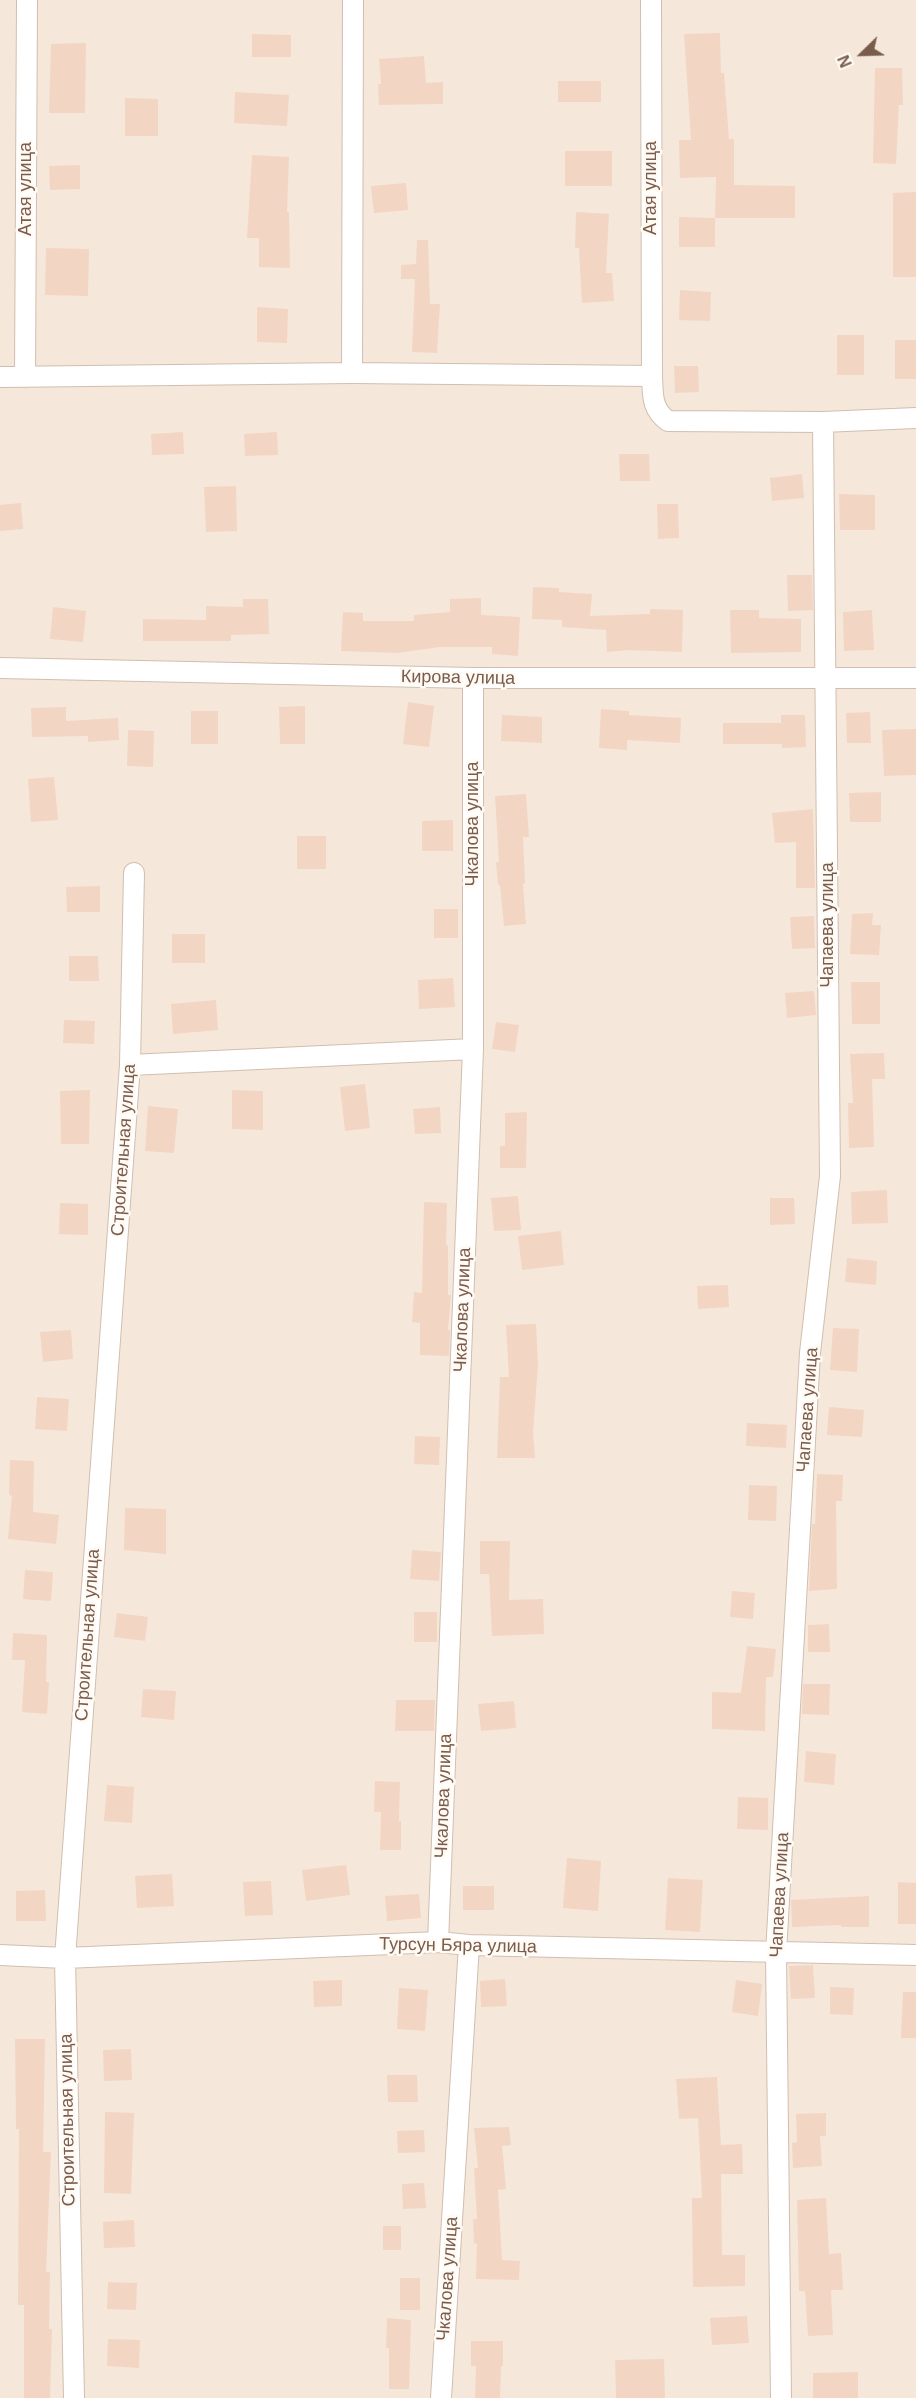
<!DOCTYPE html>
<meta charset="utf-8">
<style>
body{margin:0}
#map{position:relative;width:916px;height:2398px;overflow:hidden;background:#fdf6ec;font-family:Helvetica,sans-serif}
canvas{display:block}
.north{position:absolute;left:832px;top:24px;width:60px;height:60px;-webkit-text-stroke:4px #fffaf3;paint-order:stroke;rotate:247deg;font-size:16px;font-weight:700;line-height:24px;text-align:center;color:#7a5c4d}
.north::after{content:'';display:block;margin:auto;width:21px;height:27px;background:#7a5c4d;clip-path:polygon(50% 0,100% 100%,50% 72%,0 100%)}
</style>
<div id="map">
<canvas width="916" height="2398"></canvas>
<div class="north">N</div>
</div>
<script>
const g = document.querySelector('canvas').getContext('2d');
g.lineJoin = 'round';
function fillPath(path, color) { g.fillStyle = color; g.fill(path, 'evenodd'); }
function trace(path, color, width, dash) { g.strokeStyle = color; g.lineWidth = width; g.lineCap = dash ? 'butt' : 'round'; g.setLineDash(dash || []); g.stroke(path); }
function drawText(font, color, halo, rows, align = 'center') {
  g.font = font + ' Helvetica,sans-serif'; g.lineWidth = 5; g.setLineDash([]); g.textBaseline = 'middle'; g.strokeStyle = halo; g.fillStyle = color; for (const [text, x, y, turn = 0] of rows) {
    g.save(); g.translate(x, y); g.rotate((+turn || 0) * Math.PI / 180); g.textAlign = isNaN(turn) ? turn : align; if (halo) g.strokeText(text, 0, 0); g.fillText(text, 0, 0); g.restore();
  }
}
const residential = new Path2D(`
 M0,0H916V2398H0Z`);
const building = new Path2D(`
 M720,33L721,73H724L729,139H734V185L795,186V218H715L716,177L680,178L679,140H691L684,34Z
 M252,34L291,35V57H252Z
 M86,43L85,113H49L51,44Z
 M424,56L426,83L443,82V104L379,105L378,84H381L379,59Z
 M875,68H902L903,105H899L896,164L873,163Z
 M558,81H601V102H558Z
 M235,92L289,95L287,126L234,123Z
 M125,98L158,99V136H125Z
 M565,151H612V186H565Z
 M252,155L289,157L287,212H289L290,268L259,267V238H247Z
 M80,165V189L50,190L49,166Z
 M406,183L408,210L374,213L371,186Z
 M916,192V277H893V193Z
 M576,212L609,214L606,273H612L614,301L582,303L579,248H575Z
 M679,217L715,218V247H679Z
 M417,240H428L430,304H440L437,353L412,352L415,279H401V265L416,264Z
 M46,248L89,249L88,296L45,295Z
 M680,290L711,292L710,321L679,320Z
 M257,307L288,309L287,343L257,342Z
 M837,335H864V375H837Z
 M895,340H916V379H895Z
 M674,366H698L699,392L675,393Z
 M183,432L184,454L152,455L151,434Z
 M277,432L278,455L245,456L244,434Z
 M619,454H649L650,481H620Z
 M802,474L804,498L772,501L770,478Z
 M236,486L237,531L206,532L204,487Z
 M839,494L875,495V530H840Z
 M21,503L23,529L0,531V505Z
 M657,504H678L679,538L658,539Z
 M787,575H812L813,610L788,611Z
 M533,587L559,588V592L592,594L590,616L650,614V609L683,610L682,652L629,650L607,652L606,630L562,627V620L532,619Z
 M481,598V615L520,617L518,656L492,654V647H440L397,653L341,651L343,612L363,613V621H414V615L450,612V599Z
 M243,599H268L269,634L231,635V641H143V619L206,620V606L243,607Z
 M53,607L86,611L83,642L50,639Z
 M730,610H759V618L801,619V652L731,653Z
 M872,610L874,650L844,651L843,612Z
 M408,702L434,706L429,747L403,744Z
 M305,706V744H280L279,707Z
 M66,707V721L118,718L119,740L88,742V736L32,737L31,708Z
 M601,709L629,711V715L681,718L680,743L627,740V750L599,748Z
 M191,711H218V744H191Z
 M870,712L871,743H847L846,713Z
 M502,715L542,717V743L501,741Z
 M781,715H805L806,747L782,748V744H723V723H781Z
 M916,729V775L884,776L882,730Z
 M128,730L154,731L153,767L127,766Z
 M54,777L58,820L31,822L28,779Z
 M881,792V822H850L849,793Z
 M526,794L529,837H523L525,883L523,884L526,924L504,926L500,885H498L496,862H499L495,796Z
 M813,809L815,888H796V842L775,843L772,813Z
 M453,820V851H422V821Z
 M297,836H326V869H297Z
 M100,886V912H67L66,887Z
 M434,909H458V938H434Z
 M873,913L872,925H881L879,955L850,954L852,914Z
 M814,916L815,948L792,949L790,917Z
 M172,934H205V963H172Z
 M69,956H98L99,981H69Z
 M453,978L455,1007L419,1009L418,980Z
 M851,982H880V1024H852Z
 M814,991L816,1015L787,1018L785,993Z
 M216,1000L218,1030L173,1034L171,1004Z
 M64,1020L95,1021L94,1044L63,1043Z
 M496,1022L519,1025L515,1052L492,1049Z
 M884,1053L885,1079H872L874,1147L849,1148L848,1103H853L850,1054Z
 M365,1084L370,1128L345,1131L340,1087Z
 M90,1090L89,1144H61L60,1091Z
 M232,1090L263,1091V1130L232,1129Z
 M148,1106L178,1109L174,1153L145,1151Z
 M440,1107L441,1133L415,1134L413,1109Z
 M527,1112L526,1168H500V1146H505V1113Z
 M887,1190L888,1223L852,1224L851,1192Z
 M518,1196L521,1230L494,1231L491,1198Z
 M770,1198H794L795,1224L770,1225Z
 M424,1202L447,1203L446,1245L448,1246V1295H451L448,1330H450L449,1356L420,1355V1323L412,1322L414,1292L422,1293Z
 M60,1203L88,1204V1235L59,1234Z
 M561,1231L564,1265L522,1270L518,1236Z
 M847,1258L877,1261L876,1285L845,1282Z
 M728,1285L729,1307L698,1309L697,1286Z
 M536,1324L538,1365L533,1432L535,1458H497L500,1377H509L506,1325Z
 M833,1328L859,1329L857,1372L830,1370Z
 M71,1330L73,1359L43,1362L40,1332Z
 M37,1397L69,1399L67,1431L35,1429Z
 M829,1407L864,1410L862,1437L827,1435Z
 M747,1423L787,1425L786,1448L746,1446Z
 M415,1436L440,1437L439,1465L414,1464Z
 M10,1460L34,1461L33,1512L59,1515L56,1544L8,1539L12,1496L9,1495Z
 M817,1474L843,1475L842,1501H836L837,1589L809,1591L812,1524H815Z
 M749,1485L777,1486L776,1521L748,1520Z
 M125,1508L166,1509V1554L124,1550Z
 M480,1541H510L509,1600L543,1599L544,1634L492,1636L489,1574H480Z
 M412,1550L441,1552L439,1581L410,1579Z
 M25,1570L53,1572L51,1601L23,1599Z
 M732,1591L755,1593L753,1619L730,1617Z
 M414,1612H437V1642H414Z
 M117,1613L148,1617L145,1641L114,1637Z
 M829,1624L830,1652H808V1625Z
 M13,1633L47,1635L46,1682H49L47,1714L22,1712L25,1660H12Z
 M747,1646L776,1649L773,1677H766L765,1731L712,1729V1692L741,1693Z
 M803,1684H830L829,1715L802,1714Z
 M143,1689L176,1691L174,1720L141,1717Z
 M396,1700H435L434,1731H395Z
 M514,1701L516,1728L481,1731L478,1704Z
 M806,1751L836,1754L834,1785L804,1782Z
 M375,1781L400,1782L399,1821H401V1850H380L381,1812H374Z
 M107,1785L134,1787L132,1823L104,1821Z
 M738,1797L768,1798V1830L737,1829Z
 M567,1858L601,1861L598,1911L563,1908Z
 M346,1865L350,1895L306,1901L302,1870Z
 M172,1874L174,1906L137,1908L135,1876Z
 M668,1878L703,1880L700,1932L665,1930Z
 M271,1881L273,1915L245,1916L243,1882Z
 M898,1882L916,1883V1924H898Z
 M463,1886H494V1910H463Z
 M45,1890L46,1921H16V1891Z
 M419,1894L421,1918L387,1921L385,1896Z
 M869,1896V1927H841V1925L792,1927L791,1900Z
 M813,1965L815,1998L791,1999L789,1966Z
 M505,1979L507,2006L481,2007L480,1981Z
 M342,1980V2006L314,2007L313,1981Z
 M736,1980L762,1984L758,2016L732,2012Z
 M830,1987L854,1988L853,2015L830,2014Z
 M399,1988L428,1990L425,2031L397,2029Z
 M903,1992H916V2038H901Z
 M15,2039H45L43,2152H51L46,2272H50L49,2329H52L50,2398H24V2305H18L19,2129H16Z
 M131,2049L132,2080L104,2081L103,2050Z
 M387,2075H417L418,2102H388Z
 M717,2077L721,2145L742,2144L743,2174H721L722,2255H745V2286L693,2287L692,2198H702L698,2118L679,2119L676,2079Z
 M105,2112L134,2113L131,2194L104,2193Z
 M826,2113V2136H820L822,2166L793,2168L792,2143L797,2142L796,2114Z
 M509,2127L511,2145L502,2146L506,2189L498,2190L502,2260L520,2261L519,2280L476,2279L477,2243L474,2244L473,2219H477L474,2168H478L474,2128Z
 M424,2130L425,2152L398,2153L397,2131Z
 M424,2183L426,2208L403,2209L402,2184Z
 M826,2198L829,2254L841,2253L843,2290H831L833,2335L808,2336L805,2291H799L797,2200Z
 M134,2220L135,2247L104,2248L103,2222Z
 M383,2226H401V2250H383Z
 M400,2278H420V2310H400Z
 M108,2282L137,2283L136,2310L107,2309Z
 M747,2316L749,2343L712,2345L710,2318Z
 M387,2318L411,2320L409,2389H389V2348H386Z
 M108,2339L140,2340L139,2368L107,2366Z
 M471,2341H503V2366H501L500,2398H475L476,2366H471Z
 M664,2359L665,2398H616L615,2360Z
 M858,2372V2398H813V2373Z`);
const street = new Path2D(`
 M651,0L652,376
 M352,373L353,0
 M0,377L352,373L652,376C653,394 651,409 668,421L823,422L916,418
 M25,377L27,0
 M0,668L473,678H916
 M130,1065L473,1049
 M438,1942L473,1049V678
 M0,1955L65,1958L438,1942L469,1945L916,1955
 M74,2398L65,1958L130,1065L134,873
 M441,2398L469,1945
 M781,2398L776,1953L810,1353L830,1176L823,422`);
const streetNames = [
 ["Атая улица",651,188,-90],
 ["Атая улица",26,189,-90],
 ["Кирова улица",458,678,1],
 ["Чкалова улица",473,824,-90],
 ["Чапаева улица",828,925,-90],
 ["Строительная улица",124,1150,-86],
 ["Чкалова улица",463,1310,-88],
 ["Чапаева улица",808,1410,-86],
 ["Строительная улица",88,1635,-86],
 ["Чкалова улица",444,1796,-88],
 ["Чапаева улица",780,1895,-87],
 ["Турсун Бяра улица",458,1946,1],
 ["Строительная улица",68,2120,-91],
 ["Чкалова улица",448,2279,-86]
];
fillPath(residential, '#f5e8da');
fillPath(building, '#f3d5c3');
trace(street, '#d1beb0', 22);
trace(street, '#fff', 20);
drawText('18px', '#7a5c4d', '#fffaf3', streetNames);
</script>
